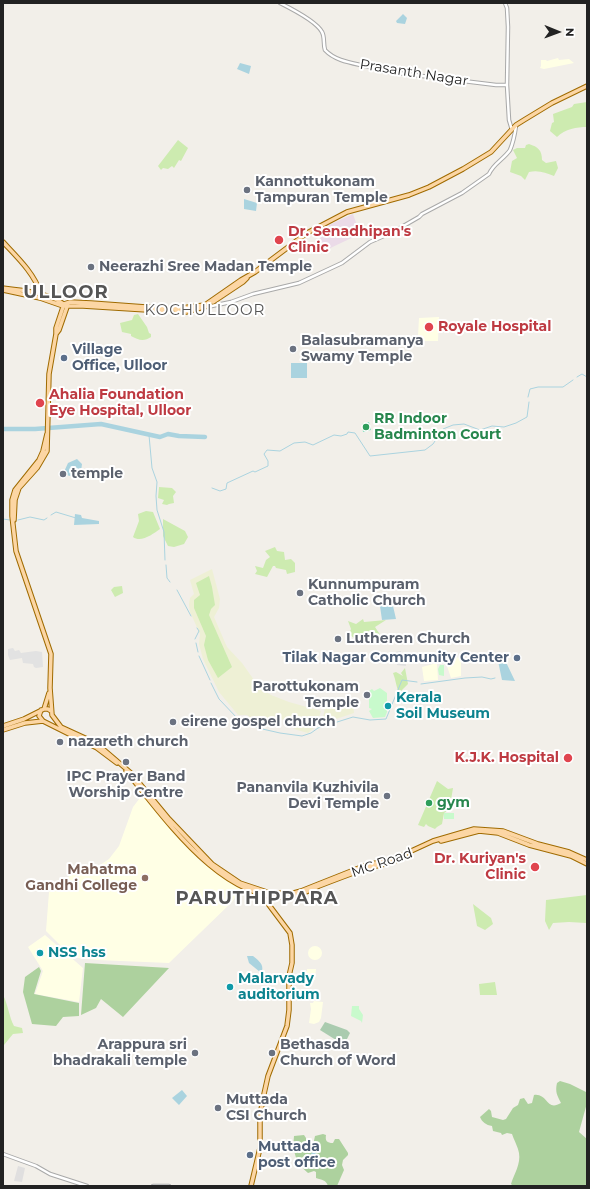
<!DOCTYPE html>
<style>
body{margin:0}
#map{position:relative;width:590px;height:1189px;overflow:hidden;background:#f2efe9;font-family:Montserrat,sans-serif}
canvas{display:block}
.frame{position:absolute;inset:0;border:4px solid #222;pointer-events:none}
.north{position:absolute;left:538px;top:12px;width:40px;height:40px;-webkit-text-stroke:3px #fff;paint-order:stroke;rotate:91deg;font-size:11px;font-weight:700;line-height:16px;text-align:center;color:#222}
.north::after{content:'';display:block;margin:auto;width:14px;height:18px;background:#222;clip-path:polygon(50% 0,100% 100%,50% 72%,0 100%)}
</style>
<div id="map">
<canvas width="590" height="1189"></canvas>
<div class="frame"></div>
<div class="north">N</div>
</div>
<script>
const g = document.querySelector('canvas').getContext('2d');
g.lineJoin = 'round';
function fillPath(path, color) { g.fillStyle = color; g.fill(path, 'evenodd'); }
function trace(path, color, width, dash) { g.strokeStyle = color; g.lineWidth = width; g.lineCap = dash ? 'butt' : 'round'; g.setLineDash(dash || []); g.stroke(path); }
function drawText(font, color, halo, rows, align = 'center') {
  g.font = font + ' Montserrat,sans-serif'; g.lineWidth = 4; g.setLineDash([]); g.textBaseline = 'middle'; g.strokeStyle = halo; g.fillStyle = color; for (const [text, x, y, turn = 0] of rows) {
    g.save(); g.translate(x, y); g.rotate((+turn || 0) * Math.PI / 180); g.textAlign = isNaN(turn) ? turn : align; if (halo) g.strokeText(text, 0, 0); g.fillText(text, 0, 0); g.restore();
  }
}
const residential = new Path2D(`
 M401,651V657H405L406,666L397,665L395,652Z
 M18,1166L25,1168L22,1182L14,1181Z`);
const industrial = new Path2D(`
 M353,214L360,234L324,251L318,230Z`);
const education = new Path2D(`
 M558,58L559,60L569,59L574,63L544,69L540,68L541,66V60H546L547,61Z
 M439,317L438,341H423L418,336L419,318Z
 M455,657L461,658V676L451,678L446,663Z
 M437,663L438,680L424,681L422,667Z
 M143,794L200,861L227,880L240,887V890L232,902L169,963L97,960L78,958L70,955L46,931L49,892L72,874L94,869L109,859L119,846L133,807Z
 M45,935L83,968L79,1002L35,994L43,971L28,947Z
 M308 953a7 7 0 1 1 14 0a7 7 0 1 1-14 0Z
 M307,969H316L315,980H301L303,971H307Z
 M314,1001L323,1002L321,1018L319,1022L314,1024L309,1023L311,1009L310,1003H313Z`);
const farmland = new Path2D(`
 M212,569L220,599L219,608L214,617L227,647L242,663L259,687L271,695L289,702L321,711L316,726L308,733L297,730L291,727L288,721L276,718L270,721L264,727L258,724L247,715H238L219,692L203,659L199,644L200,634L190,612L189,604L190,598L194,594L190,580Z
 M349,703H353L354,713L336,719L322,722L325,708Z`);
const grass = new Path2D(`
 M587,102V127C577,127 565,129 557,137L550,131L552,123L554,122L553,114L572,107L574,104Z
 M178,140L188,148L181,161L179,160L174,168L172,166L168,169L163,168L161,170L158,166Z
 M529,144C538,147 542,150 542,160L546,163L556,161L558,168L554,176C546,173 539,170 529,172L525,180L521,176L510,172L512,161L517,158L513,150L517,148H525L526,145Z
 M138,314L147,327L149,333L151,334V337C144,342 138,340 131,336V334L122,332L120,323L132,320L134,315Z
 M159,487L172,488L176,492L173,496L174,503L169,504L167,505L162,504L164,500L158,498Z
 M146,511L153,512L160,529C153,534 141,543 133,537L139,521L138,514Z
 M163,519L185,531L188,537L184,544L174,547L168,546L163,536Z
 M275,547L277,551L284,552L285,560L291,559L295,563V572L287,574L286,570L276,568L275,566H273L267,577L255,574L257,571L255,566L263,568L266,560L270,557L265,551Z
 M209,576L212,587L215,605L211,609L209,615L232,667L218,678L208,660L204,645L206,636L194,608V600L200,595L196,583Z
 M122,586L123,593L115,597L111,590L114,587Z
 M363,619L364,622L386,620L375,627L381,636L378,639L372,638L370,644L355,639L349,634L351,629L348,621L356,624Z
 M405,668L408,684L399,693C396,687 396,680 393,673L396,672L403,676L401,673Z
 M437,781L448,789L453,788L451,800L454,804L450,809L444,813L442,824L437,827L435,829L428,826L426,824L424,827L418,825Z
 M587,895L586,923L569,922L553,923L549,930L545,921L546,900Z
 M473,904L491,918L493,924L485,930L477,926Z
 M495,982L497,995H480L479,984Z
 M3,995C8,1004 9,1017 14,1026L22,1028L23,1033L13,1034L4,1045Z`);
const forest = new Path2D(`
 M85,963L169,968L123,1017L101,999L96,1008L81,1015Z
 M39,967L41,971L34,994L79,1003V1016L63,1017L56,1026L32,1024L23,992L25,977Z
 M560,1081L570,1084L586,1092L587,1103L579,1132L587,1139V1186H513L511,1184C514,1174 521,1164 519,1153C518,1147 514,1140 512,1134L507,1133L502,1135L501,1133L493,1131L492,1126C486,1125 482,1122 480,1117L489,1109L491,1111L492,1117L503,1120L506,1119L513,1108L518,1105L520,1099L524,1098L528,1104L532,1103L534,1095C548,1093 546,1112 561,1103C557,1095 555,1092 557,1083Z
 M323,1134L326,1135C325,1141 327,1143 333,1143L335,1139H339L348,1153V1155L343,1160L342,1165L344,1170L337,1186H328C326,1180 322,1180 316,1178V1172L314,1171L308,1173C296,1163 292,1152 294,1136L304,1135L306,1138V1147L310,1149L313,1145L315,1136Z`);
const cemetery = new Path2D(`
 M325,1022L347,1030L350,1033L344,1045L320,1030Z`);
const park = new Path2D(`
 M440,665H444V676L439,675L438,669Z
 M380,688L387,693V712L385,717L373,718L369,711L372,709L369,708V691L372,689L374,691Z
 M444,813H454V819H444Z
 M352,1006H359V1009L363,1015L362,1023L361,1021L351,1016Z`);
const pitch = new Path2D(`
 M369,422L371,430L363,432L362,424Z`);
const parking = new Path2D(`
 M13,648L15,651L19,650L21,653L36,651L42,652L43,667L36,668L34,667L33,664L23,663L22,658L10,660L8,655V649Z`);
const water = new Path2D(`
 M403,14L407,18L405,24L397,23L396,21Z
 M240,63L251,66L249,74L237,69Z
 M244,199L257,203L256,211L244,209Z
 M291,363H307V378H291Z
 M77,459L82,464L80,479L63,474L68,463Z
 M75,514L81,515L82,518L99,521V524L74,525Z
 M380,606H393L396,619L382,620Z
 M504,658L515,681L502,680L498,661Z
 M247,956H253C258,960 264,964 262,971L260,972L249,963Z
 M182,1090L187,1096L179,1105L172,1098Z
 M319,1146L313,1161L309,1162L308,1158L314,1150V1147Z`);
const stream = new Path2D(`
 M577,377L582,374L587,377
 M528,397L530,389L538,387H563L573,380
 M149,435L152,468L157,482L156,496L157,510L164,532L165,560
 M212,488L220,491L226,489L227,483L253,471L255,472L268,466V461L264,454L267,450L280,451L294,443L305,442L313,445L334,435L341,436L347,434L348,432L355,433L370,456L425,450L433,444L443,429L453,425L464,424L480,430L492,426L504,427L516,423L527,417L529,402
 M51,515L56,512L76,518
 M3,519L10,520
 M18,520L30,517L44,520L47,518
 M166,565L167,578L170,582
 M177,590L191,616
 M195,639L199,631L197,628
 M196,643L198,652
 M199,656L210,680
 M211,683L219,699L238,719L258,728L280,733L302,736L311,733L318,728L353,717L370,720L386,719L402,680L417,682
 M421,684L465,678L482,677L491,679L495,678`);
const river = new Path2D(`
 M3,429H35L101,424L160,437L168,434L179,436L205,437`);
const minor = new Path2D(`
 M280,3C290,8 317,22 322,32C325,37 323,44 325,50C339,65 364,63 381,71L496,85H507L509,120L512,130
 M505,3L507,8L508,27L507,85
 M207,307L231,302L253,294L299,283L342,263L370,242L393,232L419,217L422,214L462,193L489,174C493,164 504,159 510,150C513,143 515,133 516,126
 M3,1154L36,1166L50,1174L87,1186
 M153,1186H169`);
const major = new Path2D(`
 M3,242C18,258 34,273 41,294L40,298
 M3,288C21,290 50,293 65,305
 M3,290L40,298L63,306H83L163,311
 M213,302L243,282L247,278
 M176,311L186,312L207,306
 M56,334L59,330L67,307
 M47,434L43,451L39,460L15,490L12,500V516L16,551L51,654L50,688L52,715L61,727L96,743L131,773L169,819L212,864L240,883L267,892L290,894L301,891L364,866L396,858L433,841L474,829L503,831L538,844L569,852L587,860
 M14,520L15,500L19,488L37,468L47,451L49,374L56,334V328L64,304L70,302L91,303L173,309L205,305L241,280L255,272L307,233L347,212L409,195L429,187L463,169L491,152L516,125L524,120L552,103L587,86
 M44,709L49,693
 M41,710L39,716L43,721L97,748L117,763
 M3,726L24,719L44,709H48L51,711
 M3,730L25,723L43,721
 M126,771C164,817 225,907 294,896C302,894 311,890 319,886C332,881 345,876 359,871C371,866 384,866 397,860
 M441,841L479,831L498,833L529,845L571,856L587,864
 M251,1186L260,1148V1115L264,1094L268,1076L287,1026L289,1010V976L292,963V945L290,933L263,897V892`);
const markers = [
 [247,190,4,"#6b7280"],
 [279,240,5,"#e0444e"],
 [91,267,4,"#6b7280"],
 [429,327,5,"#e0444e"],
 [293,349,4,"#6b7280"],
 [64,358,4,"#5c6f8a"],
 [40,403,5,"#e0444e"],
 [366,427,4,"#2e9e5b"],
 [63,474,4,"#6b7280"],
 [300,593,4,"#6b7280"],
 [338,639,4,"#6b7280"],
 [517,658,4,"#5c6f8a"],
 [367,695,4,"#6b7280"],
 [388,706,4,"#0f9aa8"],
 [173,722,4,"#6b7280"],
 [60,742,4,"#6b7280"],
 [568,758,5,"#e0444e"],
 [126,762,4,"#6b7280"],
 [387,796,4,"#6b7280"],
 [429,803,4,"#2e9e5b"],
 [535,867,5,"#e0444e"],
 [145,878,4,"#8d6e63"],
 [40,953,4,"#0f9aa8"],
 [230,987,4,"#0f9aa8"],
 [195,1053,4,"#6b7280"],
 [272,1053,4,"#6b7280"],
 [218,1108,4,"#6b7280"],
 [250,1155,4,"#5c6f8a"]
];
const streetNames = [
 ["Prasanth Nagar",414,73,9],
 ["MC Road",382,863,-19]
];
const worshipNames = [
 ["Kannottukonam",255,182],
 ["Tampuran Temple",255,198],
 ["Neerazhi Sree Madan Temple",99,267],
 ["Balasubramanya",301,341],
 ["Swamy Temple",301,357],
 ["temple",71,474],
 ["Kunnumpuram",308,585],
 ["Catholic Church",308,601],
 ["Lutheren Church",346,639],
 ["Parottukonam",359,687,"right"],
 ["Temple",359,703,"right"],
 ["eirene gospel church",181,722],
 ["nazareth church",68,742],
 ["IPC Prayer Band",126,777,"center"],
 ["Worship Centre",126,793,"center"],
 ["Pananvila Kuzhivila",379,788,"right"],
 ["Devi Temple",379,804,"right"],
 ["Arappura sri",187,1045,"right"],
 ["bhadrakali temple",187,1061,"right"],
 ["Bethasda",280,1045],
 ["Church of Word",280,1061],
 ["Muttada",226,1100],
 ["CSI Church",226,1116]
];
const healthNames = [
 ["Dr. Senadhipan's",288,232],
 ["Clinic",288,248],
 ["Royale Hospital",438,327],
 ["Ahalia Foundation",49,395],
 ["Eye Hospital, Ulloor",49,411],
 ["K.J.K. Hospital",559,758,"right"],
 ["Dr. Kuriyan's",526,859,"right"],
 ["Clinic",526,875,"right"]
];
const serviceNames = [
 ["Village",72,350],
 ["Office, Ulloor",72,366],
 ["Tilak Nagar Community Center",509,658,"right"],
 ["Muttada",258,1147],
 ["post office",258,1163]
];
const leisureNames = [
 ["RR Indoor",374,419],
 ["Badminton Court",374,435],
 ["gym",437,803]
];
const cultureNames = [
 ["Kerala",396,698],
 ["Soil Museum",396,714],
 ["NSS hss",48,953],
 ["Malarvady",238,979],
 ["auditorium",238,995]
];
const educationNames = [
 ["Mahatma",137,870],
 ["Gandhi College",137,886]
];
const neighbourhoodNames = [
 ["KOCHULLOOR",205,311]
];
const districtNames = [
 ["ULLOOR",66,293],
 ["PARUTHIPPARA",257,899]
];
fillPath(residential, '#e0dfdf');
fillPath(industrial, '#ebdbe8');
fillPath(education, '#ffffe5');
fillPath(farmland, '#eef0d5');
fillPath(grass, '#cdebb0');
fillPath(forest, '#add19e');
fillPath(cemetery, '#aacbaf');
fillPath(park, '#c8facc');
fillPath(pitch, '#88e0be');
fillPath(parking, '#e2e2e2');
fillPath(water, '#aad3df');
trace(stream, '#aad3df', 1);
trace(river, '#aad3df', 4.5);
trace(minor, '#a9a9a9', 4.5);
trace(major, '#a06b00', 5.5);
trace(minor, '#fff', 2.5);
trace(major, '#fcd6a4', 3.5);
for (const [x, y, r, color] of markers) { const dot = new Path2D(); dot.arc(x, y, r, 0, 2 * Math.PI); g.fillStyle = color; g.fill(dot); trace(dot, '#fff', 1.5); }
drawText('14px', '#222', '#fff', streetNames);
drawText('bold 14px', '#5b616d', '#fff', worshipNames, 'left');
drawText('bold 14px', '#be3a42', '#fff', healthNames, 'left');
drawText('bold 14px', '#4e5e75', '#fff', serviceNames, 'left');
drawText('bold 14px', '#27864d', '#fff', leisureNames, 'left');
drawText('bold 14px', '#0d838f', '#fff', cultureNames, 'left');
drawText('bold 14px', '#785e54', '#fff', educationNames, 'right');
g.letterSpacing = '1px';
drawText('15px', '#555', '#fff', neighbourhoodNames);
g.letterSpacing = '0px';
g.letterSpacing = '1px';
drawText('bold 18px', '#555', '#fff', districtNames);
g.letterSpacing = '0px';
</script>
